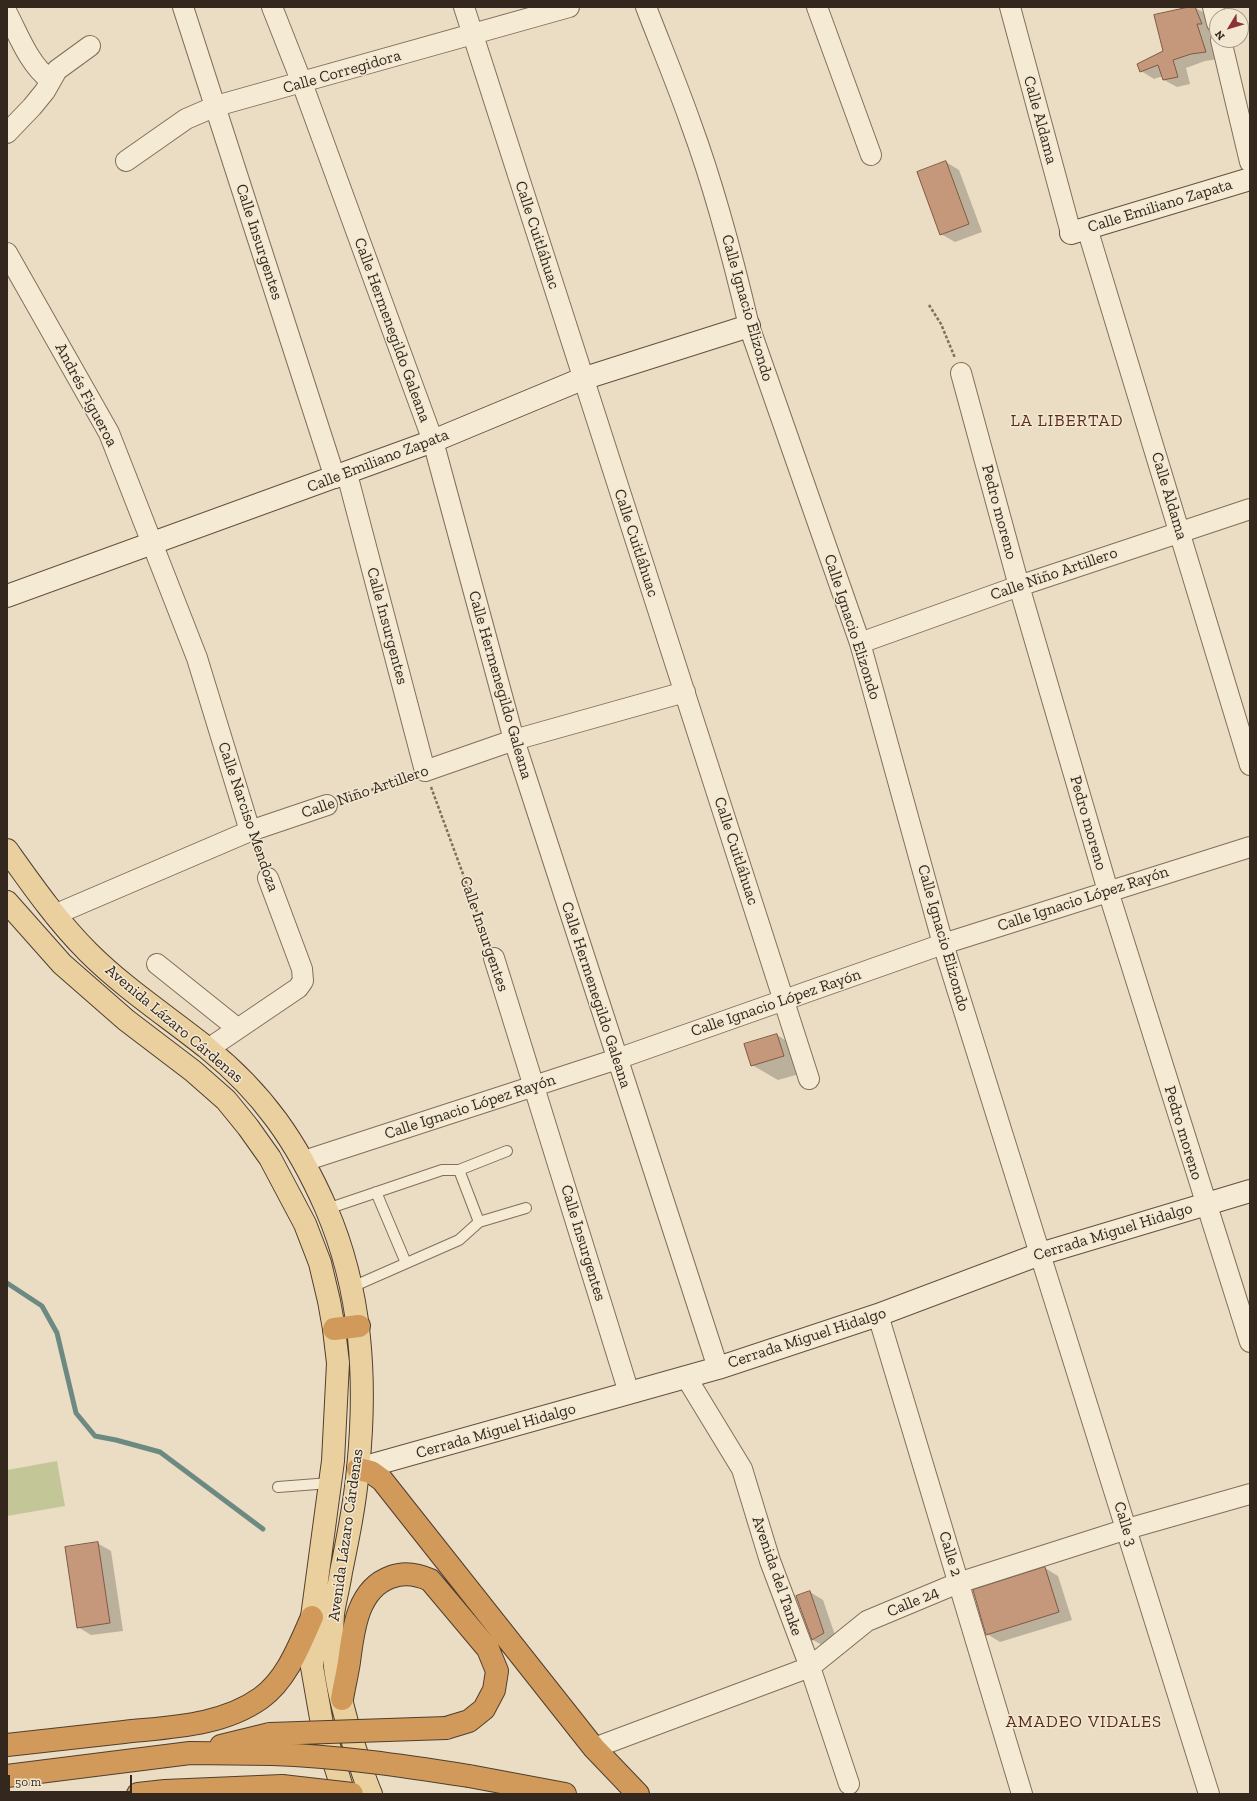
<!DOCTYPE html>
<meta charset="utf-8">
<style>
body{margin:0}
#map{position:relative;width:1257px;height:1801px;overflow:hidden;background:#eaddc3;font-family:"Zilla Slab",serif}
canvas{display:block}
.frame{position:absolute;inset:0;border:8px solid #34281e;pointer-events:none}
.north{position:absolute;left:1209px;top:8px;width:40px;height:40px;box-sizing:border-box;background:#f2e8d2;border:1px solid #a69b8a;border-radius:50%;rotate:232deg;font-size:11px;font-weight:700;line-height:16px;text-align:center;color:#34281e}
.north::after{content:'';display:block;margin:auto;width:14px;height:18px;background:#8c3134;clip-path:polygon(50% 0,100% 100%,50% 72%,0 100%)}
.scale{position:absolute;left:8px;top:1775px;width:124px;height:18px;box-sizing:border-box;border:2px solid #34281e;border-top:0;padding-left:5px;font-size:12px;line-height:14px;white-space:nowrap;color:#34281e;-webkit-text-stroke:3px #f2e8d2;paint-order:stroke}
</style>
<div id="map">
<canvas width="1257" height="1801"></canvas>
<div class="frame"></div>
<div class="north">N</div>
<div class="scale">50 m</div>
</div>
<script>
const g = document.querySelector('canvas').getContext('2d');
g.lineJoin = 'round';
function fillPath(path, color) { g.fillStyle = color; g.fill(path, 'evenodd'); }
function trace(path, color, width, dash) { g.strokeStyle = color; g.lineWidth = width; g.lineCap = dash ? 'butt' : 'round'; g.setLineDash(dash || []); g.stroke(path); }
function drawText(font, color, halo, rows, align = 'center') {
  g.font = font + ' "Zilla Slab",serif'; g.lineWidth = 3; g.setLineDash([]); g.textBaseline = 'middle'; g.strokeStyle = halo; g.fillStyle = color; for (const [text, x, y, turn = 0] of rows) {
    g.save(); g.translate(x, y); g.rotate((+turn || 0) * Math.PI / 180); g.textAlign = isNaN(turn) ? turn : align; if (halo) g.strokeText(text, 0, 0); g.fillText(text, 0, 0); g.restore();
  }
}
const green = new Path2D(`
 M57,1461L65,1506L7,1516V1470Z`);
const shadow = new Path2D(`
 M1194,7L1208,15L1214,31H1210L1219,59L1205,61L1186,68L1190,84L1177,87L1164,80L1163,76L1154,79L1141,71L1164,51Z
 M946,162L959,170L982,232L955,242L941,234Z
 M777,1035L803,1051L810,1071L778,1080L752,1065Z
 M97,1543L111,1551L123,1631L91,1635L78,1627Z
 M1045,1568L1058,1576L1072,1620L1000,1642L987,1634Z
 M810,1592L823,1600L837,1641L826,1647L813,1640L797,1596Z`);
const stream = new Path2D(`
 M7,1283L42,1306L57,1333L76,1413L95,1436L116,1440L160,1452L263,1529`);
const building = new Path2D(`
 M1189,7H1195L1202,24H1197L1206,52L1191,54L1173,60L1178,77L1163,80L1158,65L1140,72L1137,64L1163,51L1154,15Z
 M946,161L969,224L940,235L917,172Z
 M777,1034L784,1056L751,1066L744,1044Z
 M98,1542L110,1623L77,1628L65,1547Z
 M1045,1567L1059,1612L986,1635L973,1590Z
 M810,1591L824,1633L812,1640L796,1596Z`);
const path = new Path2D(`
 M929,305L941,324L955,358
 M431,787L488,942
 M343,800L408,777
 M256,846L262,862`);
const lane = new Path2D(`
 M459,1170L507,1151
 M376,1192L406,1263
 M327,1209L442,1170H459L479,1222L459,1240L352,1287
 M479,1222L526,1208
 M278,1487L330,1483`);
const street = new Path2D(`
 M183,7L335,478
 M272,7L302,83L433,441L514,740L718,1368
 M464,7L809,1079
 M646,7C661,46 677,84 691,124C715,189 733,258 749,326L860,643L943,944L1209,1794
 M817,7L871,155
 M1010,7L1071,233
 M1213,7L1217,23
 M7,13C19,36 29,64 50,80
 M1221,40L1250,162
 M7,133L32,107L45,91L57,70L90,46
 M126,161L186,119L216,106L569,7
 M1087,228L1250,765
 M7,253L109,433L197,658L250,831
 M961,373L1019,586L1108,891L1250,1342
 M347,474L425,771L514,740L685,692
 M860,643L1019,586L1250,509
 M54,915L250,831L327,805
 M494,958L629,1393
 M157,964L237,1028
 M208,1049L298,988L303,981L302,969L268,878
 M304,1161L617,1059L943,944L1250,847
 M878,1315L1022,1794
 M686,1377L742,1469L770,1561L810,1667L849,1784
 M594,1748L810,1667L867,1621L958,1583L1127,1529L1250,1494`);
const secondary = new Path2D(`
 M1071,233L1250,179
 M7,596L433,441L582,379L749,326
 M358,1469L718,1368L878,1315L1040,1254L1250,1191`);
const primary = new Path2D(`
 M7,850C32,885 57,921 88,952C124,988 167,1016 207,1048C263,1093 297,1142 326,1208C362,1291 367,1380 358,1469C355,1504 348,1538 341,1572C339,1586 335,1600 333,1614C329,1663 343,1712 358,1758C362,1770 366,1783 371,1794
 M7,902L62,964L126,1020L193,1071L226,1100L248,1127L270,1158L305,1224L320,1263L329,1301L334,1329L338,1363L333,1461L312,1617V1667L322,1724L344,1794`);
const highway = new Path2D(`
 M334,1329L359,1326
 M358,1469L371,1472L382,1480L594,1748L638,1794
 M342,1699C344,1687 347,1675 349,1662C353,1631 357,1589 391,1577C404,1572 417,1574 430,1580L488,1649L497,1671L494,1690L484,1709L469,1721L446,1728
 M7,1745C46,1741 85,1736 124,1732C170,1727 222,1726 261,1698C287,1679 299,1646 312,1617
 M221,1746L270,1734
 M7,1776L190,1753L272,1754
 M469,1776L565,1794
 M138,1794L165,1791L282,1786`);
const highwayBridge = new Path2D(`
 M270,1734L446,1728
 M272,1754C339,1756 404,1766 469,1776
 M282,1786L352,1794`);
const streetNames = [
 ["Calle Corregidora",342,72,-16],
 ["Calle Aldama",1040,120,75],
 ["Calle Emiliano Zapata",1160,206,-17],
 ["Calle Cuitláhuac",537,235,72],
 ["Calle Insurgentes",259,242,72],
 ["Calle Ignacio Elizondo",747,308,74],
 ["Calle Hermenegildo Galeana",392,330,70],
 ["Andrés Figueroa",86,395,62],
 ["Calle Emiliano Zapata",378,461,-21],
 ["Calle Aldama",1169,496,73],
 ["Pedro moreno",999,512,75],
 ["Calle Cuitláhuac",636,543,72],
 ["Calle Niño Artillero",1054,574,-19],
 ["Calle Insurgentes",387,626,75],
 ["Calle Ignacio Elizondo",852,627,72],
 ["Calle Hermenegildo Galeana",500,685,74],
 ["Calle Niño Artillero",365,792,-19],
 ["Calle Narciso Mendoza",248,817,71],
 ["Pedro moreno",1088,823,74],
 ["Calle Cuitláhuac",736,851,72],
 ["Calle Ignacio López Rayón",1083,899,-18],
 ["Calle Insurgentes",484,934,71],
 ["Calle Ignacio Elizondo",943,938,74],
 ["Calle Hermenegildo Galeana",596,995,72],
 ["Calle Ignacio López Rayón",776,1003,-19],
 ["Avenida Lázaro Cárdenas",174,1024,40],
 ["Calle Ignacio López Rayón",470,1107,-18],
 ["Pedro moreno",1183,1133,73],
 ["Cerrada Miguel Hidalgo",1113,1232,-17],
 ["Calle Insurgentes",583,1243,73],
 ["Cerrada Miguel Hidalgo",807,1338,-18],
 ["Cerrada Miguel Hidalgo",496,1431,-16],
 ["Calle 3",1125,1524,73],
 ["Avenida Lázaro Cárdenas",346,1535,-82],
 ["Calle 2",950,1554,73],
 ["Avenida del Tanke",777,1576,71],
 ["Calle 24",913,1602,-23]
];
const neighbourhoodNames = [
 ["LA LIBERTAD",1067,421],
 ["AMADEO VIDALES",1084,1722]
];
fillPath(green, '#c3c798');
fillPath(shadow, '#0003');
trace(stream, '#6d8a82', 5);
fillPath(building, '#c5987c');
trace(building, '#7f5943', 1);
trace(lane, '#826f5b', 12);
trace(street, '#826f5b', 22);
trace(secondary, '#64503f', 24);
trace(primary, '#503e2f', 24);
trace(highway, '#503e2f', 24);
trace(path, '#826f5b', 2.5, [3, 2]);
trace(lane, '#f5ebd5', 10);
trace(street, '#f5ebd5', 20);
trace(secondary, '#f5ebd5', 22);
trace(primary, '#ead09e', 22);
trace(highway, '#d29a5a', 22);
trace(highwayBridge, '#503e2f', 24, []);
trace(highwayBridge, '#d29a5a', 22);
drawText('16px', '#34281e', '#f2e8d2', streetNames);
g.letterSpacing = '1px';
drawText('17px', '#5c2c21', '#f2e8d2', neighbourhoodNames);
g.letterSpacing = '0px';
</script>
